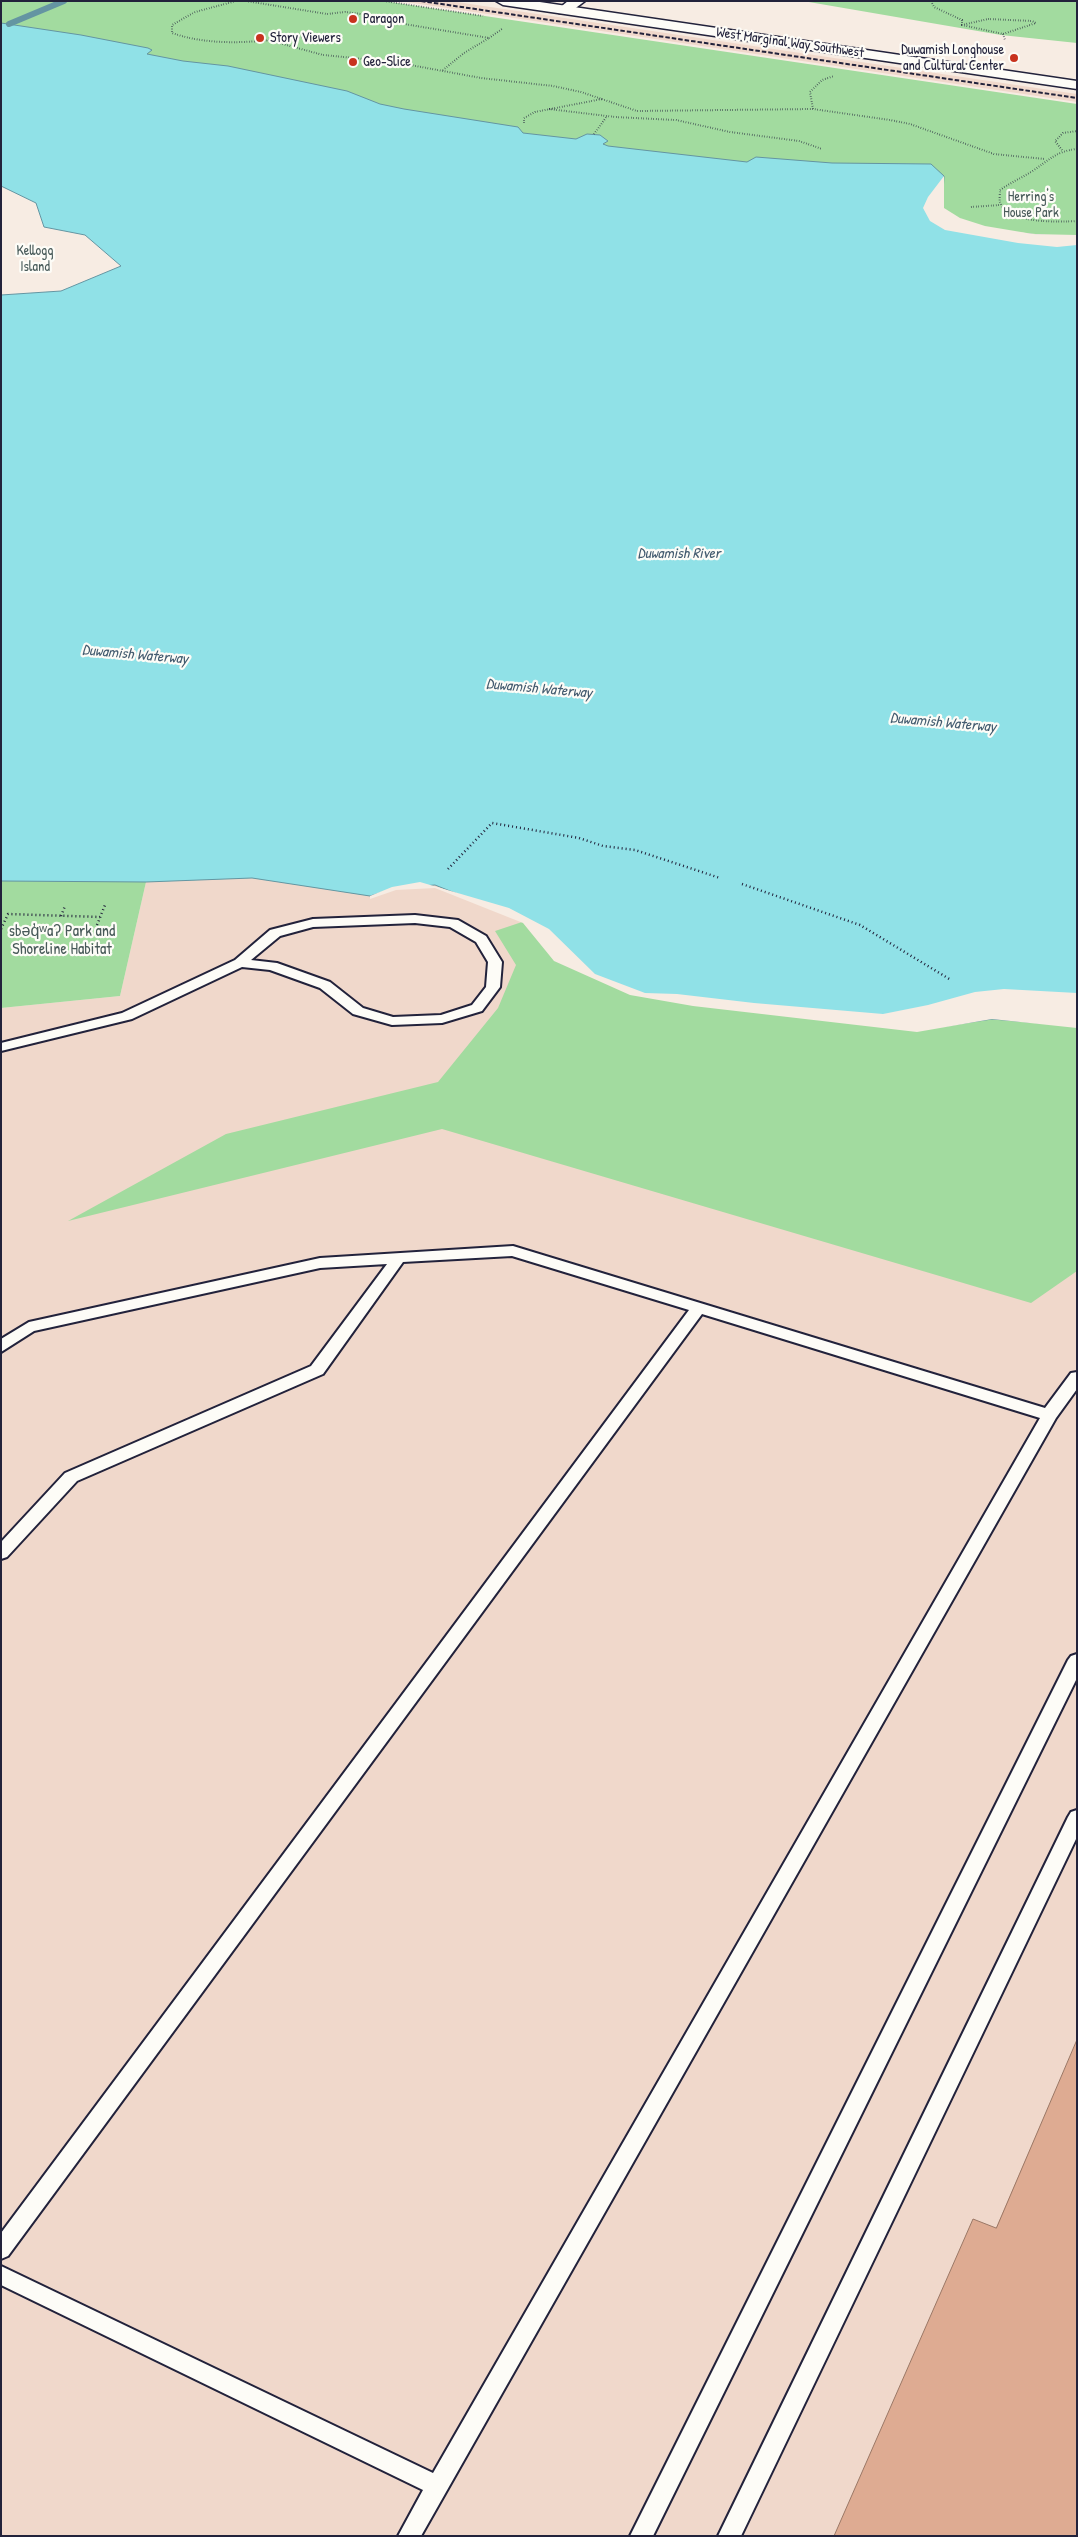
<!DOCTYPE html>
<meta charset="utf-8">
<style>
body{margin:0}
#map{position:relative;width:1078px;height:2537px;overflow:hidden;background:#f7ece3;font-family:"Patrick Hand",sans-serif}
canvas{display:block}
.frame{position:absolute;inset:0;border:2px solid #22223b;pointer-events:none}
</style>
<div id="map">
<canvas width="1078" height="2537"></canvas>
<div class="frame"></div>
</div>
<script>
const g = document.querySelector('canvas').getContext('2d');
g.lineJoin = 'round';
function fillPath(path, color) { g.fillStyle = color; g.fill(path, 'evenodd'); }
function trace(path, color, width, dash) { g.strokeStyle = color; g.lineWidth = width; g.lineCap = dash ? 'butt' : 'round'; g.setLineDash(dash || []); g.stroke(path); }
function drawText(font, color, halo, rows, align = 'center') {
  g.font = font + ' "Patrick Hand",sans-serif'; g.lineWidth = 4.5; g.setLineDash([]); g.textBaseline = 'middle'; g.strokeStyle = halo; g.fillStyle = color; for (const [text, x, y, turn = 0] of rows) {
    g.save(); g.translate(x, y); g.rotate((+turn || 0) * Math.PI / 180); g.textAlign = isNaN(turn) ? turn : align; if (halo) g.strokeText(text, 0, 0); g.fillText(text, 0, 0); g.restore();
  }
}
const built = new Path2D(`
 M400,1H450L1077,94V102Z
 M252,878L370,896L396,888L435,885L1077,1026V2536H1V1008L120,996L146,882Z`);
const green = new Path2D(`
 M1,1H384L1077,104V238L984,229L958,220L928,197L1,67Z
 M803,1H1077V43L1001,35Z
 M1,776L281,791L549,929L435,885L392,887L370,896L252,878L146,882L120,996L1,1008Z
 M525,921L992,1019L1077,1026V1271L1031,1303L442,1129L68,1221L226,1134L438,1082L498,1008L516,965L495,931Z`);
const water = new Path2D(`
 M1,23L81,35L148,48L152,50L147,54L183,61L228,66L347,91L380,104L404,109L518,127L523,133L576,139L587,134L600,135L608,141L603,144L608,146L747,162L756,157L832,163L931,164L944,176L942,209C981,236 1031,233 1077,238V1026L992,1019L918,1030L630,992L556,959L525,921L435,885L396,888L370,896L252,878L146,882L1,881V295L61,291L121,266L85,235L44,227L36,203L1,186Z`);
const pier = new Path2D(`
 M944,176V208L960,218L985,226L1033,234L1077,235V245L1057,247L1018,243L945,230L930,221L923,208L928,197Z
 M420,882L509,908L549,929L595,974L645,993L677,994L754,1003L883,1014L928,1005L975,992L1004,989L1077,993V1028L992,1019L917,1032L693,1006L630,995L554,961L523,923L435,888L396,890L370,899V896L392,887Z`);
const stream = new Path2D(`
 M9,24L64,1`);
const building = new Path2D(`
 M1077,2040V2536H834L973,2219L996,2228Z`);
const pathFar1 = new Path2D(`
 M236,1L195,12L172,25V33C218,49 267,40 314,36
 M246,1L327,14L345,12L361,14L386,21L489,38L464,53L443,70
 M384,1L483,16
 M931,1L934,7L962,20V25
 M988,19L1032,21L1036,23L1003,34L962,25Z
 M1003,34L1005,40
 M489,38L502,29
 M268,40L323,55L394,62L481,78L553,86L581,92L637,111L813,109L890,120L910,124L994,154L1045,159
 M549,109L615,117L676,120L730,132L799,141L822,149
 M813,109L810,92L822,80L834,76
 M524,123V118L535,112L602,99
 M594,134L607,116
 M1077,149C1056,151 1048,161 1031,172C1021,178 1010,183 1000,190C1000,193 999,199 1000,202C1007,224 1059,222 1077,221
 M1062,150L1055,141L1063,133L1077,131
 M971,207L1000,205`);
const path = new Path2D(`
 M448,869L492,823L579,838L603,846L635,850L720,878
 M742,884L860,925L951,980
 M61,916L65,906
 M97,925L105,905
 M1,929L8,914L100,917`);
const service = new Path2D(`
 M415,915L458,920L486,936L502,962L500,987L482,1011L442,1023L392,1025L353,1014L320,988L270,970L242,967L132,1019L1,1051V1043L122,1013L235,960L270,930L313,919ZM415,923L450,927L476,942L488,962L486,987L472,1005L441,1015L393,1017L363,1008L330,982L277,963L251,960L280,936L313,927Z
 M513,1246L1045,1408L1071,1373L1077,1372V1389L1056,1418L421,2536H398L423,2490L1,2285V2266L433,2473L1040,1418L702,1314L8,2256L1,2259V2233L689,1310L512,1256L403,1262L323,1374L77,1481L7,1557L1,1559V1542L65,1473L311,1366L387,1264L320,1268L34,1331L1,1352V1339L29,1322L320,1258Z
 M1077,1654V1678L653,2536H630L1068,1660L1071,1656Z
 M1077,1810V1837L741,2536H718L1068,1817L1071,1812Z`);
const minor = new Path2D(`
 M568,1H585L569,13H559L557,10Z`);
const secondary = new Path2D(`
 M496,1H533L1077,81V89L503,5Z`);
const rail = new Path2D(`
 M421,1L1077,98`);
const markers = [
 [353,19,5,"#c8321e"],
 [260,38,5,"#c8321e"],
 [1014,58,5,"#c8321e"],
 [353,62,5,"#c8321e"]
];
const farPoinames = [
 ["Paragon",363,19],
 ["Story Viewers",270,38],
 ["Duwamish Longhouse",1004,50,"right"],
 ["and Cultural Center",1004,66,"right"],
 ["Geo-Slice",363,62]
];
const farStreetnames = [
 ["West Marginal Way Southwest",790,43,8]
];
const farParknames = [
 ["Herring's",1031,197],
 ["House Park",1031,213],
 ["Kellogg",35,251],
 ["Island",35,267]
];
const farWaternames = [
 ["Duwamish River",679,554],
 ["Duwamish Waterway",135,655,5],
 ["Duwamish Waterway",539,689,5],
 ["Duwamish Waterway",943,723,5]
];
const parkNames = [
 ["sbəq̓ʷaʔ Park and",62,932],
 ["Shoreline Habitat",62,950]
];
fillPath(built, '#f0d8cb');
fillPath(green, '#a2db9f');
fillPath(water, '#90e1e7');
trace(water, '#6495a2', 1);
fillPath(pier, '#f7ece3');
trace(stream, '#6495a2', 6);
fillPath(building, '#deab92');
trace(building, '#9b7866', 1);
trace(service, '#22223b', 4);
trace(minor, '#22223b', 3);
trace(secondary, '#22223b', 3);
trace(pathFar1, '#22223b', 2, [0.5, 2]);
trace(path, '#22223b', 2.5, [1, 3]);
fillPath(service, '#fdfcf7');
fillPath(minor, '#fdfcf7');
fillPath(secondary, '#fdfcf7');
trace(rail, '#22223b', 2, [4.5, 2]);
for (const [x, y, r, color] of markers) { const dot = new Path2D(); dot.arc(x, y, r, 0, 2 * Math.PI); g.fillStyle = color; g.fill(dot); trace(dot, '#fdfcf7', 2); }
drawText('14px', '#22223b', '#fdfcf7', farPoinames, 'left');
drawText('14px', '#22223b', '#fdfcf7', farStreetnames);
drawText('14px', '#485a59', '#fdfcf7', farParknames);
drawText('italic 15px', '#435b6f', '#fdfcf7', farWaternames);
drawText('16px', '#485a59', '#fdfcf7', parkNames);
</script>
